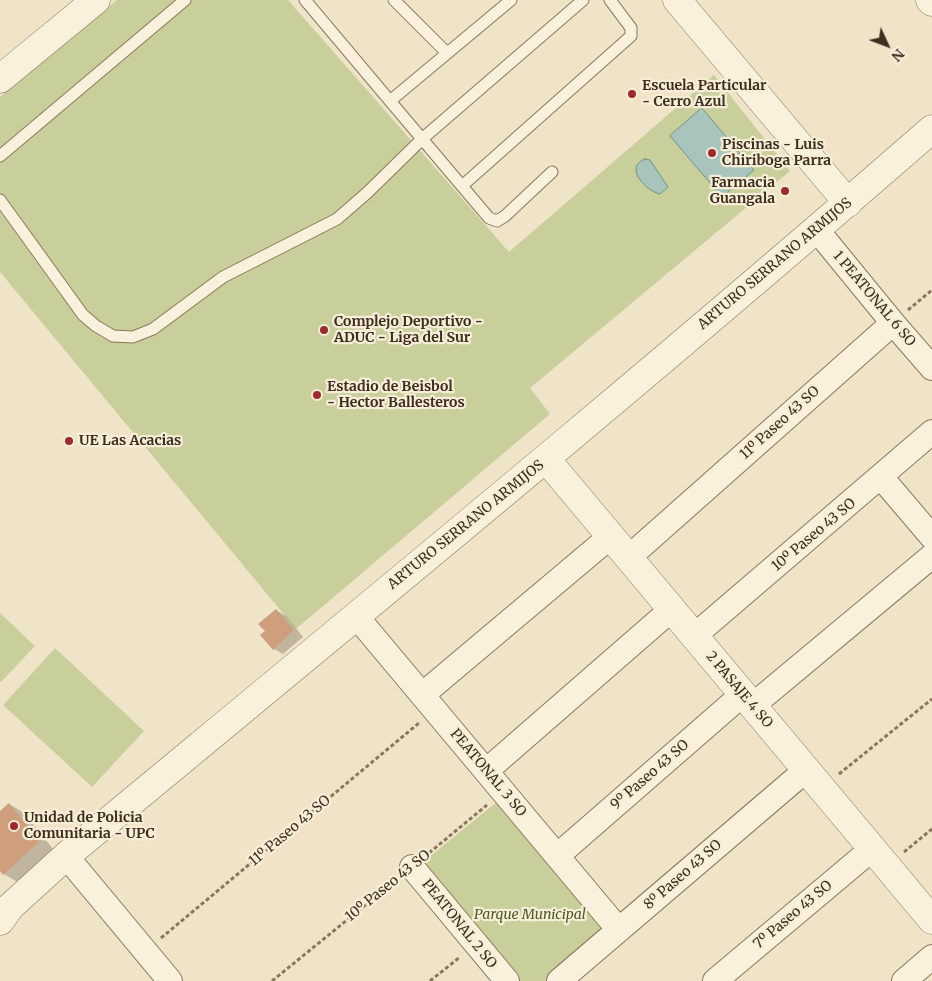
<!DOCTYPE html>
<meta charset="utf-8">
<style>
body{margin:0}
#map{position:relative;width:932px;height:981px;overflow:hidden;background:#f0e4c8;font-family:Merriweather,serif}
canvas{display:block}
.north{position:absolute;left:862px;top:20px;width:50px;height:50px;-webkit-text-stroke:4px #f7eed8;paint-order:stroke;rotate:133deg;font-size:14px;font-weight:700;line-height:20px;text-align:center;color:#3d2e20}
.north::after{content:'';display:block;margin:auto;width:18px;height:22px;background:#3d2e20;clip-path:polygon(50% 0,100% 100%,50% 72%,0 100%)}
</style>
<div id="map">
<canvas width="932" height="981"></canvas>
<div class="north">N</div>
</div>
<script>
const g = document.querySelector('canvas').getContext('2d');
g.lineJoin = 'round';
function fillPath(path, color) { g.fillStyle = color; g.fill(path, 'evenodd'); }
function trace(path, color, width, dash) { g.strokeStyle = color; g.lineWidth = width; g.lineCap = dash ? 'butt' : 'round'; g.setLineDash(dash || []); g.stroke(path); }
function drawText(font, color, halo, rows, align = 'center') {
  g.font = font + ' Merriweather,serif'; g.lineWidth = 4.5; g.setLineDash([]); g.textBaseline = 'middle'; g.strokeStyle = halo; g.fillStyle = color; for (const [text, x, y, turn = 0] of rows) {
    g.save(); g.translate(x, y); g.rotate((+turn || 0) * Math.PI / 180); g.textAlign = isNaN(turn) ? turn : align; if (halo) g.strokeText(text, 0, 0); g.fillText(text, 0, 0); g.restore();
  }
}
const green = new Path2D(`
 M117,0H288L509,252L714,75L790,171L530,388L550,414L296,629L0,272V97Z
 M0,613L35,646L1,682L0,681Z
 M55,648L144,731L92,787L3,705Z
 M503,797L612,929L552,981H512L418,866Z`);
const water = new Path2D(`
 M702,108L754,170L722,197L670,136Z
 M645,159L650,160L668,187L660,194C646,191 623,167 645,159Z`);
const shadow = new Path2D(`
 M276,610L286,616L303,637L283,654L274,649L267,631Z
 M9,804L24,813L54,850L19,883L4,874L0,870V812Z`);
const building = new Path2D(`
 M276,609L294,630L273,650L260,635L265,631L258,624Z
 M9,803L40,841L3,875L0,871V811Z`);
const path = new Path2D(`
 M908,310L932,290
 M839,774L932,699
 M904,852L932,829
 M429,853L487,805
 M161,938L419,723
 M272,981L395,881
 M430,981L460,957`);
const service = new Path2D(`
 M305,0L390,101
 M394,0L447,53
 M511,0L390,101L489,218L497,221L505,216L552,172
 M0,156L185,0
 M462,186L631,36V28L610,0
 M0,200L83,315L96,326L113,336L133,337L153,329L223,277L337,219L368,192L422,139L583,0`);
const minor = new Path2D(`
 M816,229L893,323L932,368
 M881,477L932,537
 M628,558L893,323
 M356,616L619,930
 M694,636L932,432
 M422,695L611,536
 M752,706L932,556
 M486,771L672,609
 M66,856L170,981
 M557,856L743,694
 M412,867L507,981
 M559,981L806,770
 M715,981L872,849
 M904,981L932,957`);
const tertiary = new Path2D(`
 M677,0L848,203
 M930,0L932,2
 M0,79L96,0
 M546,459L932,920
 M0,921L10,907L66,856C356,616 648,377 932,129`);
const markers = [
 [632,94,5,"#9e2a2b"],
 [712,153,5,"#9e2a2b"],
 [785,191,5,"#9e2a2b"],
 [324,330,5,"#9e2a2b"],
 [317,395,5,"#9e2a2b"],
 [69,441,5,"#9e2a2b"],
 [14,826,5,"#9e2a2b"]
];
const poiNames = [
 ["Escuela Particular",642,86],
 ["- Cerro Azul",642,102],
 ["Piscinas - Luis",722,145],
 ["Chiriboga Parra",722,161],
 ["Farmacia",775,183,"right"],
 ["Guangala",775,199,"right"],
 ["Complejo Deportivo -",334,322],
 ["ADUC - Liga del Sur",334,338],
 ["Estadio de Beisbol",327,387],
 ["- Hector Ballesteros",327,403],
 ["UE Las Acacias",79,441],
 ["Unidad de Policia",24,818],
 ["Comunitaria - UPC",24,834]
];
const streetNames = [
 ["ARTURO SERRANO ARMIJOS",775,264,-40],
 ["1 PEATONAL 6 SO",874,299,50],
 ["11º Paseo 43 SO",780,423,-42],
 ["ARTURO SERRANO ARMIJOS",466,525,-39],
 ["10º Paseo 43 SO",814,535,-40],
 ["2 PASAJE 4 SO",739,690,50],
 ["PEATONAL 3 SO",488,773,50],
 ["9º Paseo 43 SO",650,775,-41],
 ["11º Paseo 43 SO",290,831,-40],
 ["8º Paseo 43 SO",683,875,-41],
 ["10º Paseo 43 SO",388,886,-39],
 ["7º Paseo 43 SO",793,915,-40],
 ["PEATONAL 2 SO",459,924,51]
];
const parkNames = [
 ["Parque Municipal",530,915]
];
fillPath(green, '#c9cf9b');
fillPath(water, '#a9c4bc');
trace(water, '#6f938a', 1);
fillPath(shadow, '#0003');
fillPath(building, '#cf9f7d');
trace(service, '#8d765c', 13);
trace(minor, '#8d765c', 26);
trace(tertiary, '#8d765c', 29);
trace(path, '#8d765c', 3, [4, 2.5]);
trace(service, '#faf1dc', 11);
trace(minor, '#faf1dc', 24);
trace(tertiary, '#faf1dc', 28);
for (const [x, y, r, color] of markers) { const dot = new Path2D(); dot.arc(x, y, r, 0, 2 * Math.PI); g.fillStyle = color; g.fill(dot); trace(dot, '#f7eed8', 2); }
drawText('bold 14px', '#3d2e20', '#f7eed8', poiNames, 'left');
drawText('14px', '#3d2e20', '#f7eed8', streetNames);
drawText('italic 14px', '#4d5a26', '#f7eed8', parkNames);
</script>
